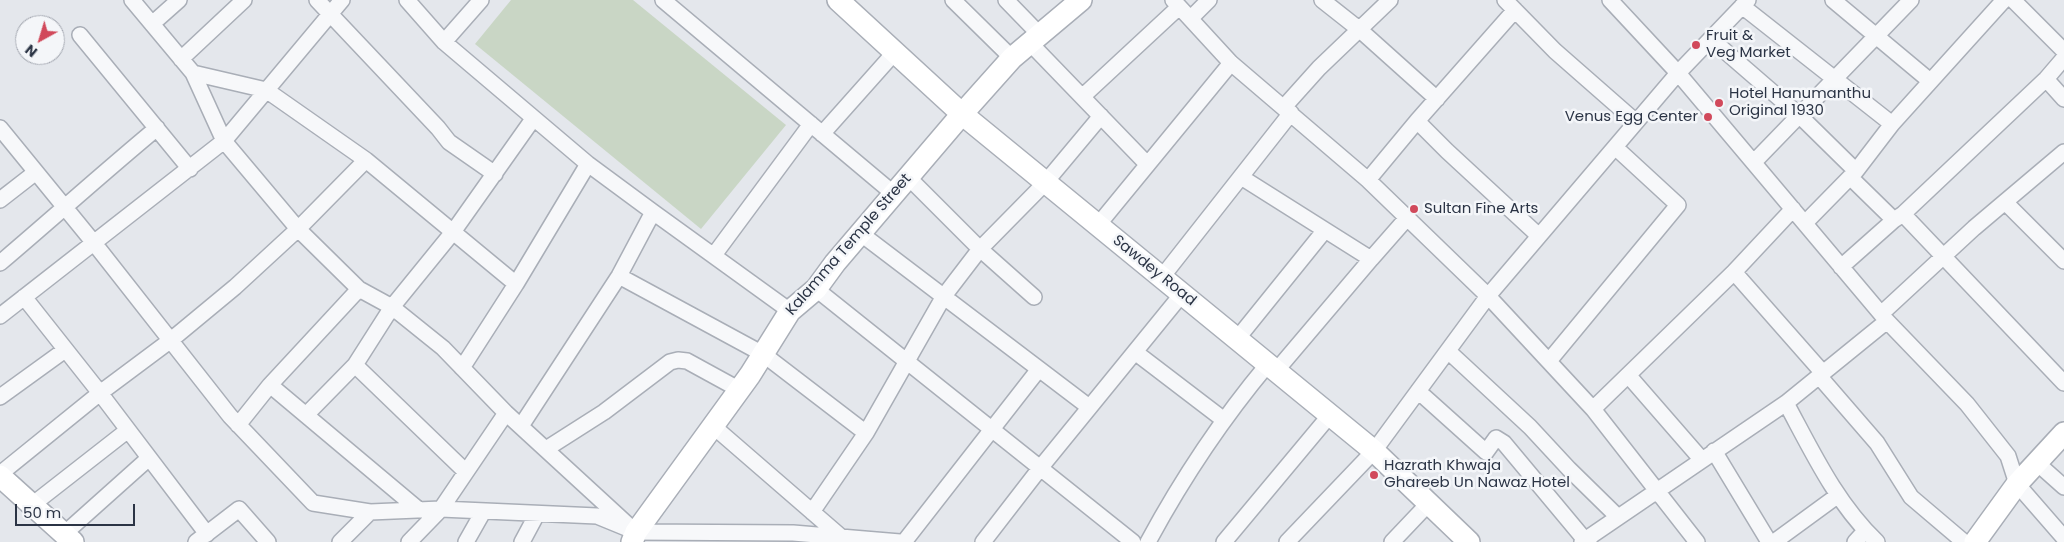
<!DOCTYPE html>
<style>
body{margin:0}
#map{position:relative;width:2064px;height:542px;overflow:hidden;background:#e4e7ec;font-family:Poppins,sans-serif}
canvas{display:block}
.north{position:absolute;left:15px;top:15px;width:50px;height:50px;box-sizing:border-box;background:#f4f6f9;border:1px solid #a4a8b1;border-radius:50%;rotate:219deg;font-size:14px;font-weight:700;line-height:20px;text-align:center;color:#2b3445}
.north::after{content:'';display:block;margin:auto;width:18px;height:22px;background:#d1495b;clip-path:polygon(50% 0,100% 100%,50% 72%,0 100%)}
.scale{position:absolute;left:15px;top:504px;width:120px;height:22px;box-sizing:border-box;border:2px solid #2b3445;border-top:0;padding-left:6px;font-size:15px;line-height:18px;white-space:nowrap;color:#2b3445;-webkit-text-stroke:4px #f4f6f9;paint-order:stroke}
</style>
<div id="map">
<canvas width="2064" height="542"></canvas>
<div class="north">N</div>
<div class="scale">50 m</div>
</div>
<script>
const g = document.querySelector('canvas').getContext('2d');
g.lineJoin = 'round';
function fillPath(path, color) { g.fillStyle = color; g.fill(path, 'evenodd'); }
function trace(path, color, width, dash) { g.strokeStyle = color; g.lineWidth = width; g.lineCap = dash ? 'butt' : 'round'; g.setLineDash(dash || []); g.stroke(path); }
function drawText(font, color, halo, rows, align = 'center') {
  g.font = font + ' Poppins,sans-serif'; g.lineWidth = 5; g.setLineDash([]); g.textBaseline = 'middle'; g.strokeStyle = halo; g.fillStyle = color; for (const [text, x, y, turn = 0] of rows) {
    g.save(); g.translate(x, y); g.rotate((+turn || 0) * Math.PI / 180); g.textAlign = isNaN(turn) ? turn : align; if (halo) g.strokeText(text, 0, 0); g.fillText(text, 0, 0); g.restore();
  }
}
const green = new Path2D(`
 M511,0H633L786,125L701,229L475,44Z`);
const street = new Path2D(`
 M132,0L193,73L224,141L298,229L359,289L392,307L443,348L506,413L628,525
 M317,0L438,128L449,142L495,174
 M407,0L444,42L588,164L653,212L790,311
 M663,0L894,194
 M953,0L1012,58
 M1006,0L1040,35
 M1173,0L1231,63L1368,180L1488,296L1593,409L1697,542
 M1322,0L1360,30L1437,99
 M1505,0L1555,51L1636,122
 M1610,0L1678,73L1887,321L1967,404L2008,456L2017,484L2064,538
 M1833,0L1930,81
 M2013,0L2064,51
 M1742,6L1892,124
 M1191,18L1209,0
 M152,24L179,0
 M80,35L190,169
 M1711,39L1800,116L1856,171
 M444,42L481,0
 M1030,43L1147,164
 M181,59L244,0
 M193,73L266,90L366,160L516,284
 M2046,79L2064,99
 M1082,97L1179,7
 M1284,107L1319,68L1390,0
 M1417,121L1447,151L1539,236
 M0,128L94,243L230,416L313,503L370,512L441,509L597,516L636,532L793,533L900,542
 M822,134L895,52
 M1754,162L1911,0
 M908,177L980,249L1034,297
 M1241,177L1325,230
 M1850,177L1894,220
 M1368,180L1417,121L1515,10
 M0,200L36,172
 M2005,202L2064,261
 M1903,214L2064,383
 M1805,223L1856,171L1892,124L2004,0
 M1098,225L1231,63
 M860,233L1089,407
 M714,255L811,124
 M1371,259L1407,218
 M0,263C53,218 104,172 157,128
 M1841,267L1894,220L1903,214L2046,79L2064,58
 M1734,272L1823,373
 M619,276L763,354L866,433
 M1162,277L1291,113
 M816,289L1133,542
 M24,297L100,393L207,534
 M1881,314L1974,228L2064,152
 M0,316L224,141L342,0
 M1237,339L1325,230L1371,259L1276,371
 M1448,351L1530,427L1569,469L1618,517
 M1135,352L1224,420
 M1549,361L1678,205L1615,147
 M355,365L466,472
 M462,368L516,284L588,164
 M1628,375L1702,460
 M1819,376L1877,443L1911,497L1964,542
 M270,385L419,510
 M1418,391L1486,452L1496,438L1504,443L1585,540L1589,542
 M0,397L65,350
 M1786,403C1812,451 1836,503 1877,542
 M1593,409L1734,272L1793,209
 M306,415L355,365L392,307L453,232L533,119
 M238,425L270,385L359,289
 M521,426L619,276L653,212
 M713,426L840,536
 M546,449L604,412L670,362L678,360L687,361L740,390
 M1714,451L1769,542
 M2037,463L2064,487
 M0,474L100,393L171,340L235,287L298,229L366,160
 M32,505L128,430
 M812,512L866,433L944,296L980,249L1045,183L1101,116
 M64,534L149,458
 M196,542L239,509L268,542
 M340,542L370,512
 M409,542L441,509L506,413
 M466,542L483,512
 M522,542L537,514
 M904,542L1039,369
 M983,542L1041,467L1182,294
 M1148,542C1182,479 1222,419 1268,364
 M1224,542L1330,415
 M1287,542L1374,451L1488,296L1678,73L1748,0
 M1392,542L1429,503
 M1582,542L1786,403L1887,321
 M1774,542L1837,496
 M1855,542L1865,531`);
const secondary = new Path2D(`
 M838,0L962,114L1374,451L1469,542
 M0,476L73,542
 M632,542L636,532L750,375L790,311L816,289L835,263L962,114L1012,58L1081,0
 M1975,542L2017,484L2064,433`);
const markers = [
 [1696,45,5,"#d1495b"],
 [1719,103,5,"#d1495b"],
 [1708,117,5,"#d1495b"],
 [1414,209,5,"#d1495b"],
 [1374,475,5,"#d1495b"]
];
const poiNames = [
 ["Fruit &",1706,36],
 ["Veg Market",1706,53],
 ["Hotel Hanumanthu",1729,94],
 ["Original 1930",1729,111],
 ["Venus Egg Center",1698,117,"right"],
 ["Sultan Fine Arts",1424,209],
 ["Hazrath Khwaja",1384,466],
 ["Ghareeb Un Nawaz Hotel",1384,483]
];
const streetNames = [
 ["Kalamma Temple Street",849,245,-49],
 ["Sawdey Road",1154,271,39]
];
fillPath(green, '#c9d6c5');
trace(street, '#a9aeb7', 18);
trace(secondary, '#a9aeb7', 24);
trace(street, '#f7f8fa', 15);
trace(secondary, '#fff', 21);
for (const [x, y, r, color] of markers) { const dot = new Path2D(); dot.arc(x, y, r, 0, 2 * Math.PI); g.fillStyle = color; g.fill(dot); trace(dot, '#f4f6f9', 2); }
drawText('15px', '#2b3445', '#f4f6f9', poiNames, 'left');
drawText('15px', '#2b3445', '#f4f6f9', streetNames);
</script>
